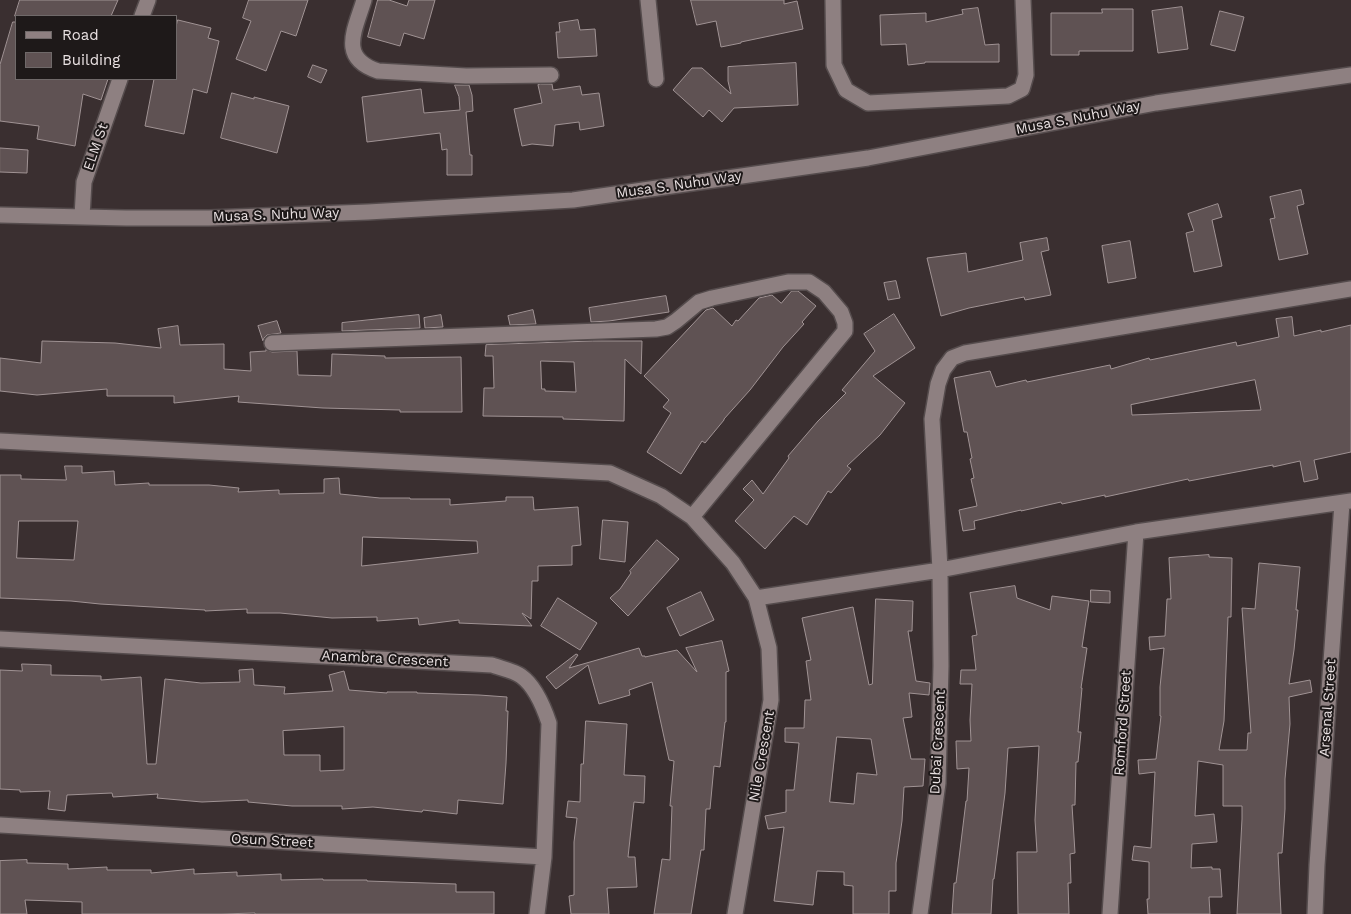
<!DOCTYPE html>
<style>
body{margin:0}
#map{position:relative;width:1351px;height:914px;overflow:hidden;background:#3a2f30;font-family:"Work Sans",sans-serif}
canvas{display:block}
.legend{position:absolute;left:15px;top:15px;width:162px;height:65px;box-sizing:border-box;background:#1e1919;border:1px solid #6f6969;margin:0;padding:6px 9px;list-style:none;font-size:15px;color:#e9e1e2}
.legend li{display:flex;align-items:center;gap:10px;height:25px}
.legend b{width:25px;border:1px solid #6f6969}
</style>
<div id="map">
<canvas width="1351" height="914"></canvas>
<ul class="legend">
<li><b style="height:6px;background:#8e8081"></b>Road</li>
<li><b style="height:14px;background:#5f5253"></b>Building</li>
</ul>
</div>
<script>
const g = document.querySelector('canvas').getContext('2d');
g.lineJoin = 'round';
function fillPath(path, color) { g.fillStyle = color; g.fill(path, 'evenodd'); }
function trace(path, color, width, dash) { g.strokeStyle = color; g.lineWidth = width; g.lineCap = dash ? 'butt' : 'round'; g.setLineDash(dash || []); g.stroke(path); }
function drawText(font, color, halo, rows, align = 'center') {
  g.font = font + ' "Work Sans",sans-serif'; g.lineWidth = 4; g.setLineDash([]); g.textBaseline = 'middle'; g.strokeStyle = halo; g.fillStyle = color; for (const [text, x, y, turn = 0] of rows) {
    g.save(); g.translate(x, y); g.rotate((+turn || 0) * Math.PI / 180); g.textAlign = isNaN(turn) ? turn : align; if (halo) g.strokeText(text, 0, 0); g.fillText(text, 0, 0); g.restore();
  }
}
const building = new Path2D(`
 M20,0H118L111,16H15Z
 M249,0H308L296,36L281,31L266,71L236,59L251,21L243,18Z
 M378,0H389L407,6L409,0H435L424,39L404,33L400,46L368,37Z
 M691,0H784V4L797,1L803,29L741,42V43L721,47L716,21L697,25Z
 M1182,7L1188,49L1158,53L1152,11Z
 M978,8L985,45L999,44V62H925V63L908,65L906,44L881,45L880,15L926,13V22L963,14L962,10Z
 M1102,9H1133V51H1079V55H1051V13H1102Z
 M1220,11L1244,17L1235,51L1211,45Z
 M178,20L211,28L208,38L219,41L207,93L193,89L184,134L145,126L154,79H176V27Z
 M578,20L580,30L595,29L597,56L558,58L556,32H560L559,23Z
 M13,22H16V79H108L101,100L83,94L75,146L37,139L39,126L0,121V65Z
 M796,63L798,105L734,108L722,122L709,110L703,117L673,90L692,68H702L731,94L728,81V67Z
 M313,65L327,70L321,83L308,77Z
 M541,84H552L553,90L580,86L582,95L599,93L604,126L580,130L579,122L555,125L553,146L532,144L522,146L514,109L542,103L538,85Z
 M455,85H469L472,95L473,111L466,112L470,155H472V175H447V149L442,150L440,133L367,142L362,97L421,89L424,113L460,110L459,97Z
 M232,93L254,99V97L289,106L277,153L221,138Z
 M0,148L28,150L27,173L0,172Z
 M1301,190L1304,204L1297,206L1308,254L1279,260L1270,219L1275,218L1270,197Z
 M1218,204L1222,217L1212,220L1222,266L1194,272L1186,233L1194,231L1188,214Z
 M1047,238L1049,250L1041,252L1051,295L1025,300L1024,297L969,308L941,316L927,258L966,253L968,272L1023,260L1020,243Z
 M1130,241L1136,278L1108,283L1102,246Z
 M896,281L900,298L888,300L884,283Z
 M792,291H798L816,306L802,322L804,324L783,347L750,390L724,419V420L705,443L702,441L681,474L647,452L671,413L663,407L669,400L644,376L706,310L713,308L732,326L736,320L738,321L759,298L772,295L781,303Z
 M666,296L669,312L609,321L591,322L589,308Z
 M533,310L536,324L510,325L508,316Z
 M894,314L915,348L873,376L905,403L880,435L847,466L851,469L831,493L828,491L807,525L794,516L765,549L735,521L754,500L743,489L752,480L763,494L789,458L788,456L818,421L846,393L842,390L875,351L864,334Z
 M419,315L420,328L342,331V323Z
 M441,315L443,327L425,328L424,318Z
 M1292,317L1294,336L1321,330V332L1351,325V452L1314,460L1318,479L1304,482L1300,461L1273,467V465L1189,481L1188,479L1105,497V495L1062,504L1061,502L1021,511V510L974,521L975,529L963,531L959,510L977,506L971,479L974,478L970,459L972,458L967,432H964L954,378L990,371L996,387L1026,380L1027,382L1110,365L1111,369L1149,358L1150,360L1236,342L1237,346L1279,337L1276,319ZM1255,380L1261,410L1132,415L1131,405Z
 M277,321L281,333L267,335L264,338L263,341L258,326Z
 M178,326L180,345L224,344V369L251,371L250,352L266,351V349L272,352L297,351L298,375L331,376L332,354L385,356V358L461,357L462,412H400V410L323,408L238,402L239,396L174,403V396H107V389L37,395L0,391V358L41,363L42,341L115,343L161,348L158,329Z
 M593,341H642L641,374L625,359L624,421L563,419V417L483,416L484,388H494L493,356H485L486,345ZM541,361L574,362L576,392L545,391V389H542Z
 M65,466H82V473L114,471L115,485L149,483V485H209L239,488L238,492L279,490V494L324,493V479L339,478L340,494L380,498H410V499H450V505L506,501V497H533L534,510L578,507L581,545L572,546V565L538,566V581H532L531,619L522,613L532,626L459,623V620L419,625L418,618L377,621V617L332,618L280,613H247V609L205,611V610L100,604L71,601L0,598V475H21V479L66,480ZM19,521H78L74,560L17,558ZM363,537L477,541L478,553L362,566Z
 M603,520L628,522L625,562L600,559Z
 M657,540L679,559L628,616L610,598L620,589L631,573L630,571Z
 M1209,555V557L1232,558L1231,617H1228L1224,721L1219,750H1247L1248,733H1251L1242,608L1255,609L1259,563L1300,567L1296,610H1298L1294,650L1289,684L1310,680L1312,692L1289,697L1290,724L1285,779V809L1282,853H1278L1281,914H1237L1242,819V806H1223V765L1198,761L1195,816L1214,814L1217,842L1192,844L1191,868L1212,867V869H1220L1222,897H1209L1210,914H1148L1147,899H1149V862L1132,860L1134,846L1151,848L1155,772L1139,774L1138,760L1156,759L1161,716H1160V687L1164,648L1150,650L1149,637L1165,636L1167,599H1171L1169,558Z
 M1015,586L1017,598L1050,610L1052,596L1089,601L1082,647L1087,648L1081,688H1082L1078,732H1081L1078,762H1076L1075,805H1072L1075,853L1070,854L1071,883H1068L1069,914H1018L1017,852H1037L1035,820L1039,746L1008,748L1005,793L994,879H993L991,914H952L954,883H956L966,801H967L969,768L957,769L956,741H971L970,720L972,684H960L961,670H976L972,636L977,635L970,593Z
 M1091,590L1110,591V603L1091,602Z
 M701,592L714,620L680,636L667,608Z
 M558,598L597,623L580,650L541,626Z
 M876,599L913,601L912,631H908L916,681L930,683L929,695L909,693L912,717L903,718L911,759H925L923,786L904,787L902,821L896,863V891H889V914H853V886L844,885V872L817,871L813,905L774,901L784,827L768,829L765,816L786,812V790H794L799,743L785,742V728H804L805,700H811L806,661L811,660L802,618L853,607L869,685L872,684ZM837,737L871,739L877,775L857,773L854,804L830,802Z
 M722,641L729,671L726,672V722H725L720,767L714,766L710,809H706L704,850H701L691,914H654L662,859L670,860L672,806H670L674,761L669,760L652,682L629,690L630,695L599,704L588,665L556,689L546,677L576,654L578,655L569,668L639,648L642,656H645V657L677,650L697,672L686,648Z
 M22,664L51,665V675L101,676V680L141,677L147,764H156L165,679L201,683L240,682L239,670L253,669L254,685L285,687L284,694L333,691L329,675L344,671L349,690L387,693V692H417V693L479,695L507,697L506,711H508L506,763L503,804L458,800L457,814L423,810L422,812L373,807L342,809V806H292L248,802V800L202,802L157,798L158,794L113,797L112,793L67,795L65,811L48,809L50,791L20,792V790L0,789V670L22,671ZM344,727V770L320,771V755H284L283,731Z
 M586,721L627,724L624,775L645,776L644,803L634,802L628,857H635L637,887L607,888L609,914H571L569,896L574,895V842L577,818L566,817L568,801L580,802L581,764H583Z
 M27,860V863L68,864V869L107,867V870H151V873L194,869V874L237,872V876L281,874V880L323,879V880H367V881L456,884V892H494V914H255V913L221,914H82V902L25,900L27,914H0V861Z`);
const minor = new Path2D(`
 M364,0C355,30 338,58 378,71L466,76L551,75
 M648,0L656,79
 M833,0L834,65L846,90L868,103L1008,96L1022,89L1026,75L1023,0
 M142,16L148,0
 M0,215L126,218H209L368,212L573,200L868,158L1156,103L1351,75
 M82,216L84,182L120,79
 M272,343L656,329L667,327L676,321L699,302L712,298L788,282H809L824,292L841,312L845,323V331L692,517
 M0,441L610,473L661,496L692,517L733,563L756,598L769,648L771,700L735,914
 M756,598L940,570L1136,532L1351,501
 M0,639L492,665C500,668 515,671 521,676C535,686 544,708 549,723L544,857L537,914
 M0,825L544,857
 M920,914L938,783L941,666L940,570L932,419L938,384L943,370L952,358L965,353L1351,289
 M1110,914L1136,532
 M1315,914L1317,865L1342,503`);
const streetNames = [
 ["Musa S. Nuhu Way",1078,118,-11],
 ["ELM St",96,147,-71],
 ["Musa S. Nuhu Way",679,185,-8],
 ["Musa S. Nuhu Way",276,215,-2],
 ["Anambra Crescent",385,659,3],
 ["Arsenal Street",1328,708,-86],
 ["Romford Street",1123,723,-86],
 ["Dubai Crescent",938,742,-87],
 ["Nile Crescent",762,756,-80],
 ["Osun Street",272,841,3]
];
fillPath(building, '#5f5253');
trace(building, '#a09394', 1);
trace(minor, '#554c4d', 18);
trace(minor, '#8e8081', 15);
drawText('14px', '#e9e1e2', '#1e1919', streetNames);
</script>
